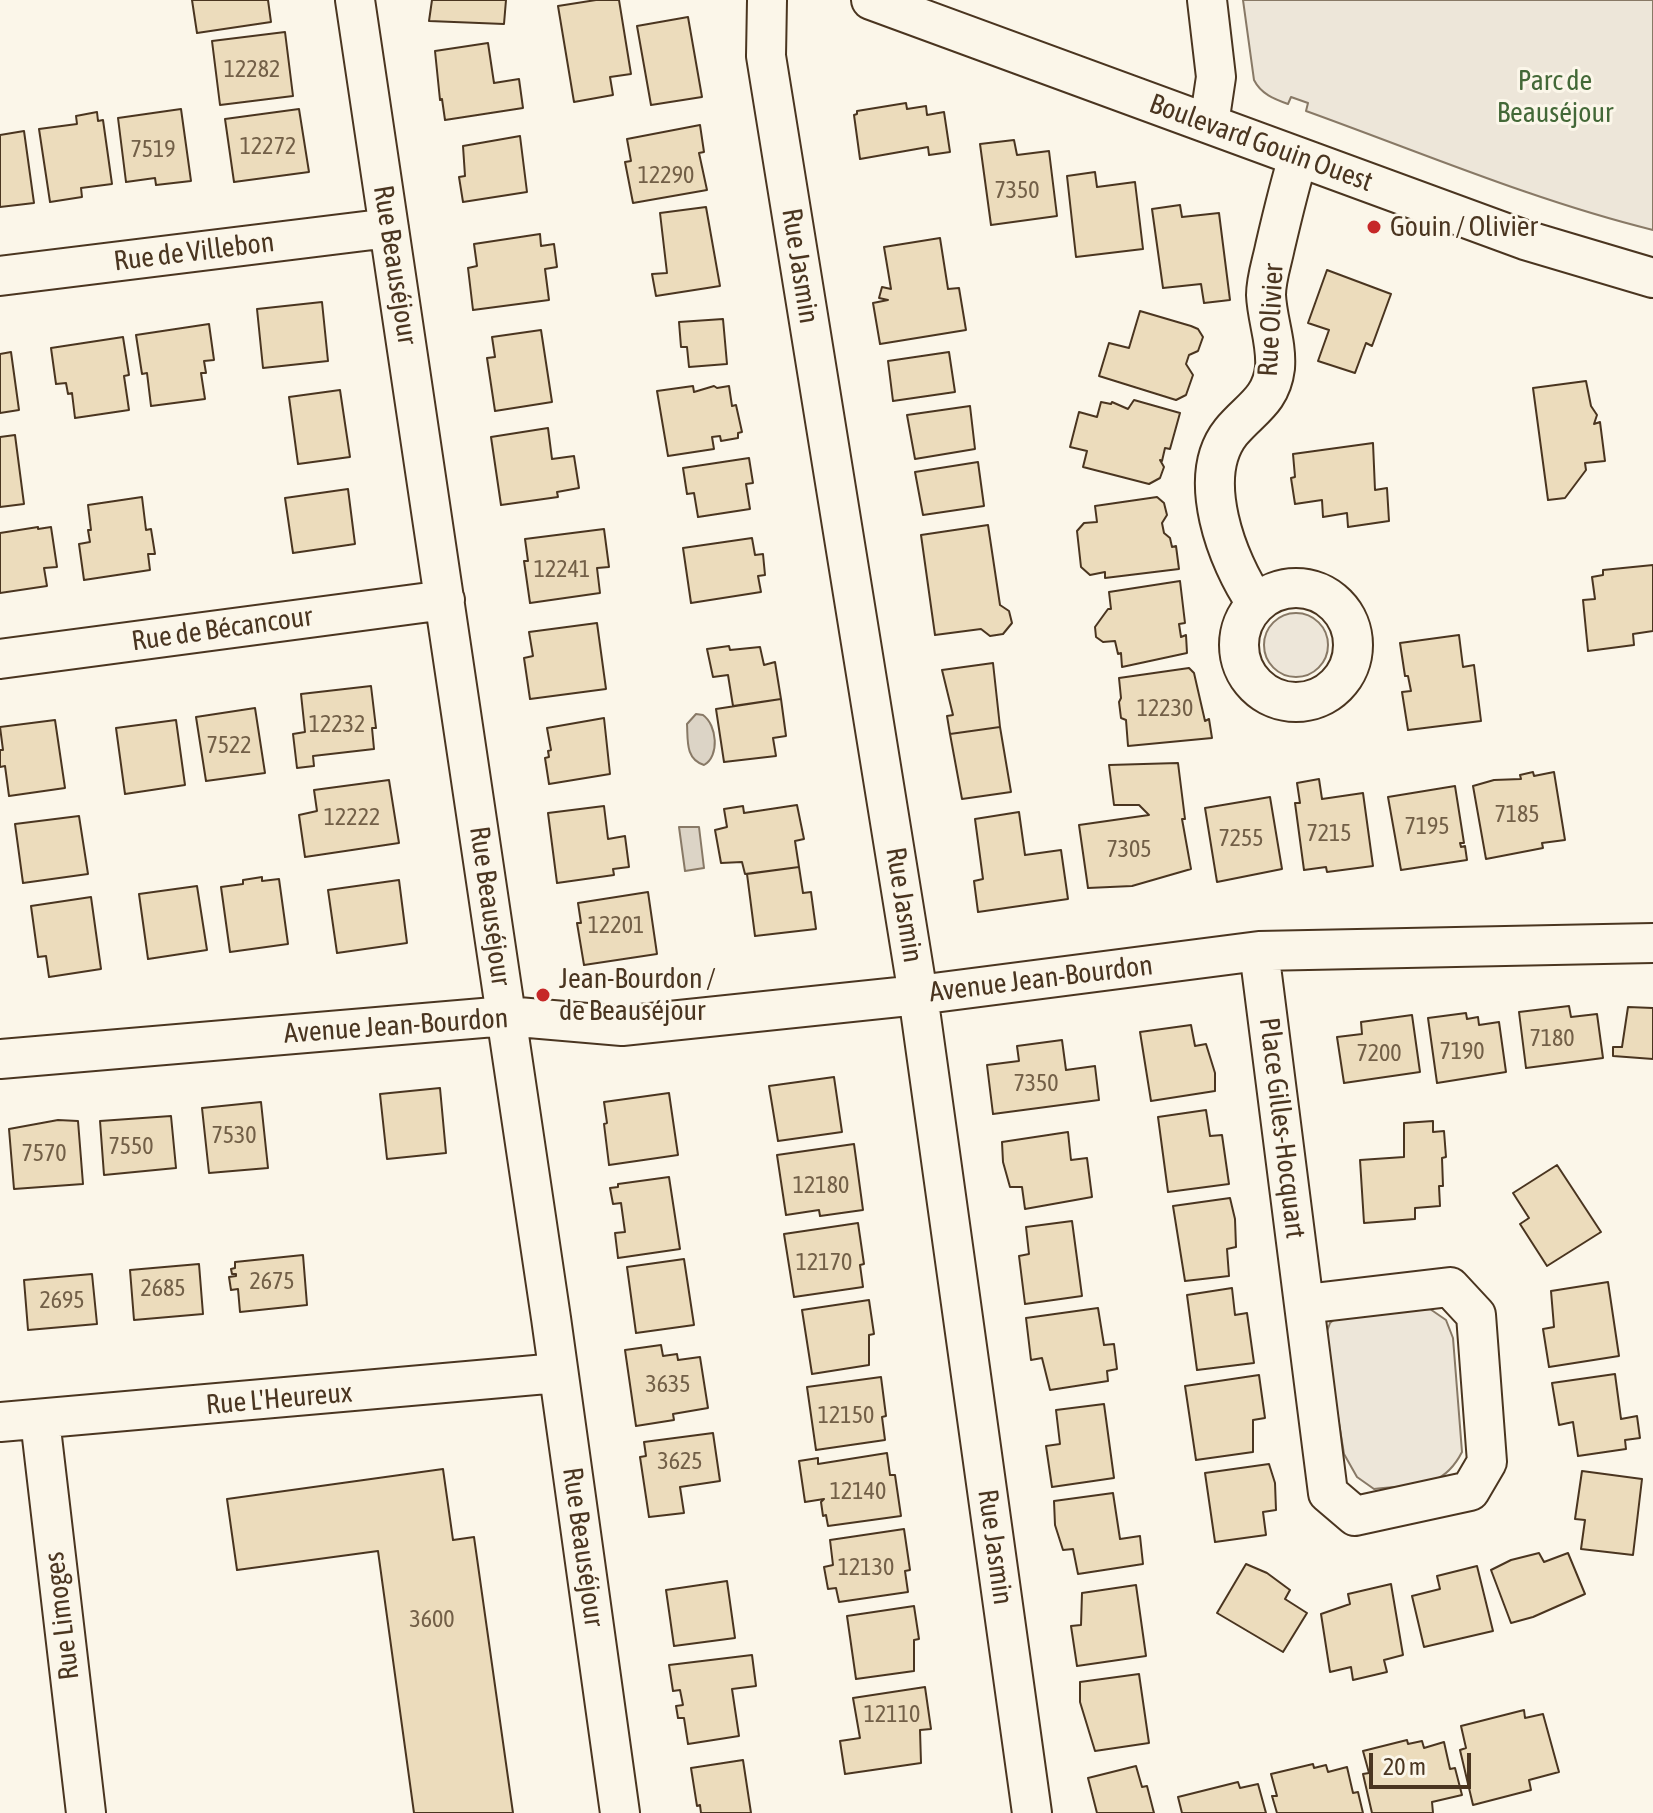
<!DOCTYPE html>
<meta charset="utf-8">
<style>
body{margin:0}
#map{position:relative;width:1653px;height:1813px;overflow:hidden;background:#fbf6e9;font-family:"Asap Condensed",sans-serif}
canvas{display:block}
.scale{position:absolute;left:1369px;top:1753px;width:102px;height:36px;box-sizing:border-box;border:4px solid #4a3520;border-top:0;padding-left:10px;font-size:24px;line-height:28px;white-space:nowrap;color:#4a3520;-webkit-text-stroke:6px #fbf6e9;paint-order:stroke}
</style>
<div id="map">
<canvas width="1653" height="1813"></canvas>
<div class="scale">20 m</div>
</div>
<script>
const g = document.querySelector('canvas').getContext('2d');
g.lineJoin = 'round';
function fillPath(path, color) { g.fillStyle = color; g.fill(path, 'evenodd'); }
function trace(path, color, width, dash) { g.strokeStyle = color; g.lineWidth = width; g.lineCap = dash ? 'butt' : 'round'; g.setLineDash(dash || []); g.stroke(path); }
function drawText(font, color, halo, rows, align = 'center') {
  g.font = font + ' "Asap Condensed",sans-serif'; g.lineWidth = 6; g.setLineDash([]); g.textBaseline = 'middle'; g.strokeStyle = halo; g.fillStyle = color; for (const [text, x, y, turn = 0] of rows) {
    g.save(); g.translate(x, y); g.rotate((+turn || 0) * Math.PI / 180); g.textAlign = isNaN(turn) ? turn : align; if (halo) g.strokeText(text, 0, 0); g.fillText(text, 0, 0); g.restore();
  }
}
const green = new Path2D(`
 M1243,0H1653V230C1535,201 1420,152 1306,111L1308,103L1291,97L1288,104C1274,99 1261,94 1254,80Z
 M1264 645a32 32 0 1 1 64 0a32 32 0 1 1-64 0Z
 M1430,1309L1446,1320L1453,1338L1462,1452C1442,1491 1414,1484 1374,1489L1357,1477L1344,1454L1325,1337L1330,1323L1342,1313Z`);
const water = new Path2D(`
 M696,714L703,715C717,725 720,756 704,765C685,759 688,740 687,724Z
 M679,827H699L704,868L685,871Z`);
const building = new Path2D(`
 M192,0H268L271,22L197,33Z
 M432,0H506L504,24L429,21Z
 M596,0H619L631,74L610,77L613,95L574,102L558,6Z
 M688,17L702,97L651,105L637,26Z
 M285,32L293,96L220,105L212,41Z
 M488,43L494,83L519,79L523,108L445,120L442,99L440,100L435,51Z
 M906,103L907,109L926,106L927,115L944,112L950,152L929,155L928,147L860,159L854,115L857,114V111Z
 M181,109L191,181L156,185L155,178L126,182L118,118Z
 M299,109L309,172L234,182L225,119Z
 M97,112L98,121L103,120L112,184L81,188L82,197L50,202L39,129L77,124L76,116Z
 M700,125L704,152L699,153L707,190L633,203L625,162L631,161L627,139Z
 M24,131L34,203L0,207V135Z
 M520,136L527,192L463,202L459,177L465,176L463,146Z
 M1014,140L1017,155L1049,151L1057,216L991,225L980,144Z
 M1095,172L1097,187L1135,182L1143,249L1076,257L1067,176Z
 M1180,205L1182,217L1219,213L1230,300L1204,303L1201,284L1163,288L1152,209Z
 M706,207L720,286L656,296L652,274L667,273L660,213Z
 M540,234L541,246L554,244L557,267L545,269L549,300L473,310L468,268L477,266L474,244Z
 M940,238L948,289L959,288L966,330L880,344L873,303L888,300L879,298L882,287L891,289L884,247Z
 M1327,270L1391,294L1372,346L1366,343L1355,373L1318,361L1329,330L1308,323Z
 M322,302L328,361L263,368L257,309Z
 M1140,311L1191,326L1198,329L1203,337L1198,351L1189,355L1186,364L1193,375L1186,395L1176,400L1099,376L1109,343L1129,348Z
 M723,319L727,364L689,367L687,347H681L679,322Z
 M209,324L214,360L204,361L206,373H201L205,399L151,406L147,373L142,374L136,335Z
 M541,330L552,402L495,411L487,358L495,357L492,337Z
 M123,337L129,375L124,376L129,410L75,418L72,393L68,394L66,383L56,384L51,348Z
 M11,352L19,410L0,413V354Z
 M949,352L955,392L893,401L888,361Z
 M1586,381L1591,406L1597,415L1594,424L1600,422L1605,461L1585,463L1586,470L1565,498L1548,500L1533,388Z
 M693,386L694,392L714,386L717,388L729,386L732,406L736,405L742,432L738,433V438L721,441L720,436L712,437L714,449L668,456L657,391Z
 M340,390L350,457L298,464L289,397Z
 M1134,400L1180,413L1170,449L1165,448L1162,461L1160,460L1164,467L1160,478L1149,484L1083,467L1087,451L1070,447L1079,412L1097,417L1101,402L1111,404L1112,402L1128,409Z
 M970,406L975,449L915,459L907,415Z
 M548,428L552,459L574,456L579,488L557,492L558,497L501,505L491,437Z
 M15,435L24,504L0,507V437Z
 M1373,443L1375,490L1387,488L1389,521L1348,527L1347,513L1323,517L1322,500L1295,504L1291,478L1295,477L1293,454Z
 M749,458L753,483L746,484L750,509L698,517L694,493L687,494L683,468Z
 M978,462L984,506L923,515L915,472Z
 M348,489L355,544L293,553L285,498Z
 M142,497L146,530L151,529L155,554H148L150,570L84,580L79,544L90,542L88,530H91L88,505Z
 M1157,497L1164,503L1167,515L1162,523L1164,533L1170,538L1172,547L1176,546L1179,569L1105,578V572L1090,575L1081,567L1077,531L1084,523L1097,522L1095,506Z
 M988,525L1000,605L1009,611L1012,623L1003,634L990,636L981,629L935,635L921,535Z
 M38,527V529L51,527L57,567L44,568L47,586L0,593V533Z
 M604,529L609,567L597,568L600,593L530,603L524,561H528L525,539Z
 M752,538L755,555L763,554L765,575L758,576L761,592L691,603L683,548Z
 M1653,565V631L1633,634L1634,645L1588,651L1583,600L1595,599L1592,577L1603,575V570Z
 M1180,581L1185,623L1179,624L1181,637L1186,635L1187,653L1122,667L1121,653L1118,654L1115,641L1103,642L1096,637L1095,627L1108,609H1111L1109,592Z
 M597,623L606,689L530,699L524,658L533,656L529,632Z
 M1459,635L1463,667L1474,665L1481,721L1408,730L1402,692L1411,691L1408,676H1405L1400,643Z
 M729,646L730,650L760,647L764,665L775,662L781,699L733,706L728,675L713,677L707,649Z
 M993,663L1000,727L950,734L947,716L953,715L942,670Z
 M1189,668L1194,673L1205,721L1209,719L1212,738L1128,746L1126,720L1121,718L1119,702L1121,698L1119,678Z
 M371,686L376,728H372L374,749L313,756L314,766L297,768L293,734L305,732L301,694Z
 M781,699L786,736L773,738L776,756L724,762L716,709Z
 M255,708L265,773L206,781L196,717Z
 M604,718L610,774L549,784L545,758L549,757L548,751L551,750L547,728Z
 M55,720L65,788L9,796L5,766L0,767V750H3L0,727Z
 M176,720L185,785L125,794L116,728Z
 M1000,727L1011,792L962,799L950,734Z
 M1178,763L1185,819H1182L1191,869L1132,886L1088,888L1079,825L1149,815L1139,805H1114L1109,765Z
 M1533,772L1534,776L1554,772L1565,840L1542,843L1543,848L1486,859L1473,786L1494,780L1521,779L1520,775Z
 M1319,779L1322,799L1363,793L1373,866L1327,872L1326,867L1304,870L1295,803H1300L1297,783Z
 M389,780L399,843L305,857L299,815L317,811L314,790Z
 M1455,786L1464,843H1460L1461,847L1465,846L1467,860L1401,870L1388,797Z
 M1270,797L1282,869L1217,882L1205,808Z
 M797,805L804,839L795,841L799,867L745,874L742,862L721,863L715,830L727,827L724,809L743,806L744,813Z
 M604,806L608,839L625,836L629,867L613,869L614,875L557,883L548,813Z
 M1019,812L1025,855L1061,850L1068,899L978,912L974,881L983,879L975,819Z
 M79,816L88,874L23,883L15,824Z
 M799,867L803,893L811,892L816,929L755,936L747,874Z
 M262,877V881L279,879L288,944L230,952L221,887L243,884V880Z
 M399,880L407,943L337,953L328,890Z
 M197,886L207,950L148,959L139,894Z
 M648,892L657,954L584,965L577,923H581L578,903Z
 M91,897L101,969L49,977L46,956L38,957L31,906Z
 M1569,1006L1571,1017L1597,1014L1603,1058L1526,1068L1519,1012Z
 M1628,1007L1653,1008V1059L1613,1056V1047H1622Z
 M1466,1013L1467,1019L1478,1017L1479,1025L1499,1022L1506,1072L1437,1083L1428,1018Z
 M1412,1015L1420,1072L1344,1083L1337,1037L1362,1034L1361,1022Z
 M1191,1025L1195,1046L1206,1044L1215,1073V1091L1151,1101L1140,1032Z
 M1062,1040L1066,1070L1095,1066L1099,1100L993,1114L987,1065L1019,1061L1017,1046Z
 M834,1077L842,1132L778,1141L769,1086Z
 M440,1088L446,1153L387,1159L380,1094Z
 M669,1093L678,1155L609,1165L604,1124L607,1123L604,1102Z
 M261,1102L268,1168L209,1173L202,1108Z
 M1206,1110L1210,1136L1222,1135L1229,1184L1168,1192L1158,1117Z
 M171,1116L176,1168L104,1175L100,1121Z
 M58,1120L78,1121L83,1184L14,1189L9,1129Z
 M1433,1121V1132L1444,1131L1446,1157L1442,1158L1443,1186H1439L1440,1206L1415,1208V1219L1364,1223L1360,1160L1404,1157V1123Z
 M1068,1132L1071,1160L1087,1158L1092,1197L1025,1209L1022,1187H1010L1003,1162L1002,1142Z
 M854,1144L863,1210L820,1216L819,1210L786,1215L777,1155Z
 M1557,1165L1601,1232L1547,1266L1520,1224L1529,1218L1513,1193Z
 M669,1177L680,1249L618,1258L615,1233L625,1232L621,1203L613,1204L610,1188L618,1187V1184Z
 M1230,1198L1235,1219L1236,1247L1227,1249L1229,1276L1185,1281L1173,1206Z
 M1072,1221L1082,1296L1025,1304L1019,1256L1029,1254L1026,1227Z
 M858,1223L864,1264L860,1265L863,1287L794,1297L784,1234Z
 M303,1255L307,1305L240,1312L238,1289L231,1290L229,1277L236,1276V1274H232L231,1269L235,1268V1262Z
 M684,1259L694,1325L636,1333L627,1267Z
 M199,1264L203,1314L134,1320L130,1270Z
 M92,1274L97,1324L28,1330L24,1280Z
 M1608,1282L1619,1356L1549,1367L1543,1329L1554,1327L1551,1291Z
 M1232,1288L1235,1315L1247,1313L1254,1363L1197,1370L1187,1295Z
 M869,1300L874,1334L869,1335V1365L812,1374L802,1310Z
 M1098,1308L1104,1345L1114,1344L1117,1369L1107,1371L1108,1381L1050,1390L1042,1358L1031,1360L1026,1318Z
 M661,1345L663,1356L677,1354L678,1360L700,1357L708,1408L673,1414L674,1420L636,1426L625,1350Z
 M1615,1374L1621,1419L1637,1416L1640,1438L1625,1440L1626,1449L1578,1456L1573,1422L1559,1425L1552,1383Z
 M1259,1375L1265,1418L1253,1420V1452L1196,1460L1185,1386Z
 M881,1377L886,1416L882,1417L885,1440L816,1450L807,1387Z
 M1104,1404L1114,1478L1052,1487L1046,1446L1060,1444L1056,1410Z
 M713,1433L720,1481L680,1487L684,1513L649,1517L640,1457L646,1456L644,1442Z
 M887,1453L890,1475H895L901,1516L828,1526L826,1515L823,1516L821,1502L824,1499L805,1502L799,1461L818,1458V1464Z
 M1269,1464L1275,1483L1276,1510L1263,1512L1266,1535L1215,1542L1205,1473Z
 M443,1469L453,1540L474,1537L513,1813H414L378,1551L237,1570L227,1499Z
 M1582,1471L1642,1479L1633,1555L1581,1549L1585,1520L1575,1519Z
 M1113,1493L1120,1539L1140,1536L1143,1564L1078,1574L1073,1549L1063,1550L1055,1525L1054,1501Z
 M904,1529L910,1570L905,1571L908,1592L839,1602L836,1588L828,1589L824,1567L833,1565L830,1540Z
 M1539,1553L1544,1562L1568,1553L1585,1594L1533,1617L1511,1623L1491,1570L1511,1560Z
 M1246,1564L1267,1573L1290,1590L1285,1599L1307,1613L1283,1652L1217,1613Z
 M1477,1566L1493,1631L1424,1647L1412,1596L1440,1589L1437,1576Z
 M727,1581L735,1638L674,1646L666,1590Z
 M1391,1584L1403,1655L1384,1660L1387,1672L1353,1680L1351,1667L1330,1672L1321,1614L1350,1604L1348,1594Z
 M1136,1585L1146,1656L1077,1666L1071,1626L1081,1625L1082,1593Z
 M914,1606L919,1639L914,1640V1671L856,1679L847,1616Z
 M752,1655L756,1686L732,1689L739,1736L688,1744L684,1718H678L676,1706L683,1705L680,1690L673,1691L669,1665Z
 M1139,1674L1149,1743L1095,1751L1080,1702V1682Z
 M925,1687L931,1729L920,1730L921,1763L845,1774L840,1741L860,1738L853,1698Z
 M1524,1710L1525,1718L1543,1714L1559,1772L1529,1780L1531,1790L1473,1805L1460,1750L1466,1748L1461,1726Z
 M1407,1740L1408,1744L1422,1741L1424,1748L1444,1742L1450,1769L1455,1768L1462,1795L1432,1802L1433,1813H1372L1363,1774L1369,1773L1363,1751Z
 M743,1760L751,1813H701L700,1805L697,1806L691,1768Z
 M1313,1764L1314,1768L1326,1765L1328,1772L1347,1767L1353,1793L1358,1792L1363,1813H1277L1272,1796H1277L1271,1774Z
 M1136,1766L1142,1787L1147,1786L1154,1813H1097L1088,1778Z
 M1238,1782L1240,1788L1258,1784L1266,1813H1182L1178,1797Z`);
const minor = new Path2D(`
 M355,0L551,1318L620,1813
 M767,0L766,56L918,995L1032,1813
 M871,0L1525,240L1653,278
 M1207,0L1216,77L1209,124
 M0,276L389,228
 M1239 645a57 57 0 1 1 114 0a57 57 0 1 1-114 0Z
 M1256,603C1227,561 1195,477 1231,432C1250,409 1271,401 1275,368C1277,343 1267,319 1266,295C1266,279 1272,262 1275,247C1282,217 1289,187 1298,158
 M0,659L445,600
 M1259,951L1328,1493L1355,1516L1470,1491L1487,1462L1476,1315L1450,1287L1305,1304
 M0,1059L506,1016L622,1026L918,995L1259,951L1653,943
 M40,1420L86,1813
 M0,1422L558,1373`);
const markers = [
 [1374,227,8,"#c62828"],
 [543,995,8,"#c62828"]
];
const numberNames = [
 ["12282",252,69],
 ["12272",268,146],
 ["7519",153,149],
 ["12290",666,175],
 ["7350",1017,190],
 ["12241",562,569],
 ["12230",1165,708],
 ["12232",337,724],
 ["7522",229,745],
 ["7185",1517,814],
 ["12222",352,817],
 ["7195",1427,826],
 ["7215",1329,833],
 ["7255",1241,838],
 ["7305",1129,849],
 ["12201",616,925],
 ["7180",1552,1038],
 ["7190",1462,1051],
 ["7200",1379,1053],
 ["7350",1036,1083],
 ["7530",234,1135],
 ["7550",131,1146],
 ["7570",44,1153],
 ["12180",821,1185],
 ["12170",824,1262],
 ["2675",272,1281],
 ["2685",163,1288],
 ["2695",62,1300],
 ["3635",668,1384],
 ["12150",846,1415],
 ["3625",680,1461],
 ["12140",858,1491],
 ["12130",866,1567],
 ["3600",432,1619],
 ["12110",892,1714]
];
const parkNames = [
 ["Parc de",1555,81],
 ["Beauséjour",1555,113]
];
const streetNames = [
 ["Boulevard Gouin Ouest",1261,143,20],
 ["Rue de Villebon",194,252,-7],
 ["Rue Beauséjour",395,265,81],
 ["Rue Jasmin",800,266,81],
 ["Rue Olivier",1271,320,-87],
 ["Rue de Bécancour",222,629,-8],
 ["Rue Jasmin",904,905,81],
 ["Rue Beauséjour",490,906,82],
 ["Avenue Jean-Bourdon",1041,979,-7],
 ["Avenue Jean-Bourdon",396,1026,-4],
 ["Place Gilles-Hocquart",1282,1128,83],
 ["Rue L'Heureux",279,1399,-5],
 ["Rue Beauséjour",583,1547,82],
 ["Rue Jasmin",995,1547,82],
 ["Rue Limoges",62,1616,-97]
];
const poiNames = [
 ["Gouin / Olivier",1390,227],
 ["Jean-Bourdon /",559,979],
 ["de Beauséjour",559,1011]
];
fillPath(green, '#ede6d9');
trace(green, '#887966', 2);
fillPath(water, '#dcd4c6');
trace(water, '#887966', 2);
fillPath(building, '#ecdcbc');
trace(building, '#4a3520', 2);
trace(minor, '#4a3520', 42);
trace(minor, '#fbf6e9', 38);
for (const [x, y, r, color] of markers) { const dot = new Path2D(); dot.arc(x, y, r, 0, 2 * Math.PI); g.fillStyle = color; g.fill(dot); trace(dot, '#fbf6e9', 3); }
drawText('24px', '#725f47', null, numberNames);
drawText('28px', '#436837', '#fbf6e9', parkNames);
drawText('28px', '#4a3520', '#fbf6e9', streetNames);
drawText('28px', '#4a3520', '#fbf6e9', poiNames, 'left');
</script>
